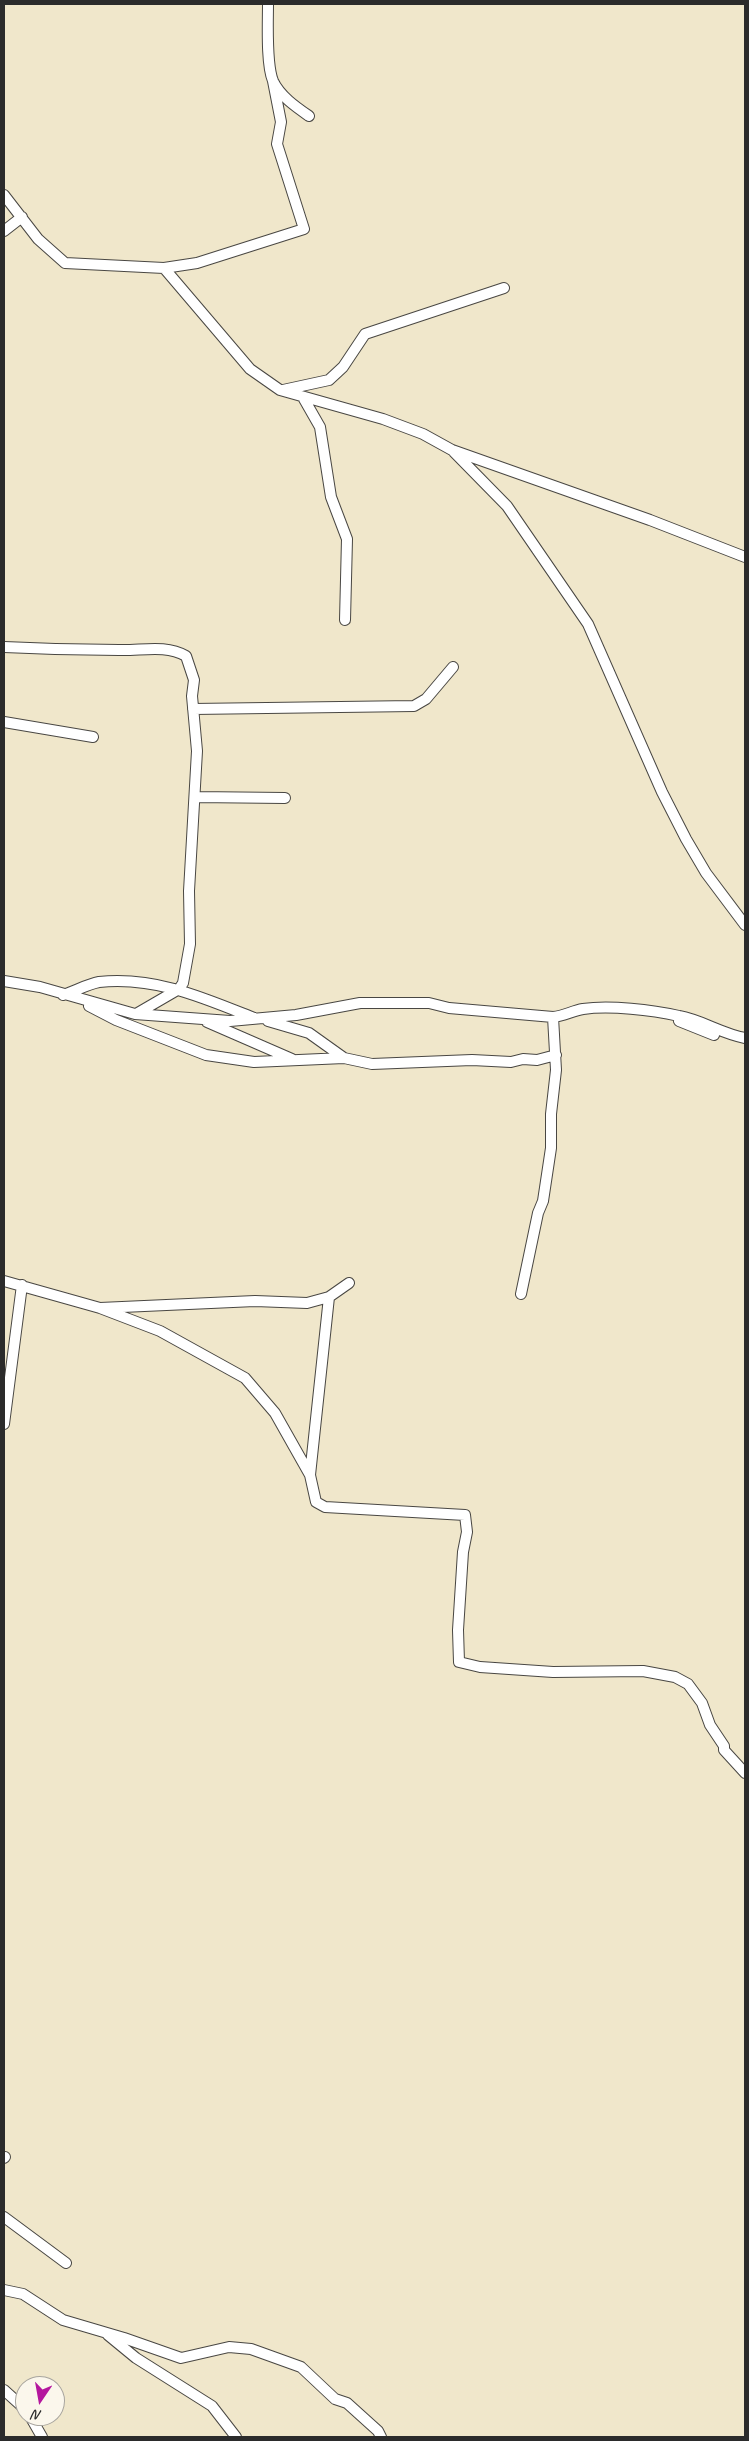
<!DOCTYPE html>
<style>
body{margin:0}
#map{position:relative;width:749px;height:2441px;overflow:hidden;background:#f0e7cb;font-family:Caveat,sans-serif}
canvas{display:block}
.frame{position:absolute;inset:0;border:5px solid #2b2b2b;pointer-events:none}
.north{position:absolute;left:15px;top:2376px;width:50px;height:50px;box-sizing:border-box;background:#fbf7ec;border:1px solid #a8a59f;border-radius:50%;rotate:192deg;font-size:14px;font-weight:700;line-height:20px;text-align:center;color:#2b2b2b}
.north::after{content:'';display:block;margin:auto;width:18px;height:22px;background:#b5179e;clip-path:polygon(50% 0,100% 100%,50% 72%,0 100%)}
</style>
<div id="map">
<canvas width="749" height="2441"></canvas>
<div class="frame"></div>
<div class="north">N</div>
</div>
<script>
const g = document.querySelector('canvas').getContext('2d');
g.lineJoin = 'round';
function trace(path, color, width, dash) { g.strokeStyle = color; g.lineWidth = width; g.lineCap = dash ? 'butt' : 'round'; g.setLineDash(dash || []); g.stroke(path); }
const street = new Path2D(`
 M268,4C268,23 266,64 273,81C280,96 296,107 309,116
 M4,195L38,239L65,263L164,268L250,369L280,390L383,419L423,434L452,450L650,520L745,557
 M4,231L22,217
 M164,268L197,263L304,229L277,144L281,122L273,81
 M283,390L329,380L343,367L365,334L504,288
 M304,399L320,427L331,497L347,539L345,620
 M454,452L507,506L588,624L662,792L686,839L706,873L745,925
 M4,647C42,649 80,650 119,650C141,651 165,644 186,656L194,680L192,696L197,751L189,891L190,944L183,983L179,989L136,1014
 M193,709L414,706L426,699L453,667
 M4,722L93,737
 M195,797L285,798
 M4,981L40,987L135,1014L230,1021L296,1015L360,1003H429L449,1008L553,1017C564,1016 572,1011 583,1009C610,1005 652,1010 679,1016C702,1020 722,1034 745,1038
 M63,995C75,991 88,984 99,982C155,976 204,998 254,1018
 M89,1006L116,1020L206,1055L254,1062L344,1058
 M268,1021L309,1033L344,1058L372,1064L472,1060L511,1062L523,1059L537,1060L556,1055
 M679,1021L714,1035
 M207,1022L292,1059
 M4,1281L100,1308L255,1301L307,1303L329,1297L349,1283
 M521,1294L538,1213L543,1201L551,1148V1114L556,1070L553,1017
 M100,1308L160,1331L245,1378L275,1413L310,1475L316,1502L325,1507L465,1515L467,1532L463,1552L458,1630L459,1662L480,1667L553,1672L643,1671L675,1677L688,1684L702,1703L710,1725L724,1746V1750L745,1773
 M4,1424L22,1285
 M310,1475L329,1297
 M4,2158L5,2157
 M4,2217L66,2263
 M4,2290L23,2294L63,2320L124,2338L181,2358L229,2347L251,2349L301,2367L335,2399L347,2403L378,2431L381,2437
 M108,2335L136,2358L212,2406L236,2437
 M4,2390L25,2409
 M30,2416L42,2437`);
trace(street, '#494743', 12);
trace(street, '#fff', 10);
</script>
